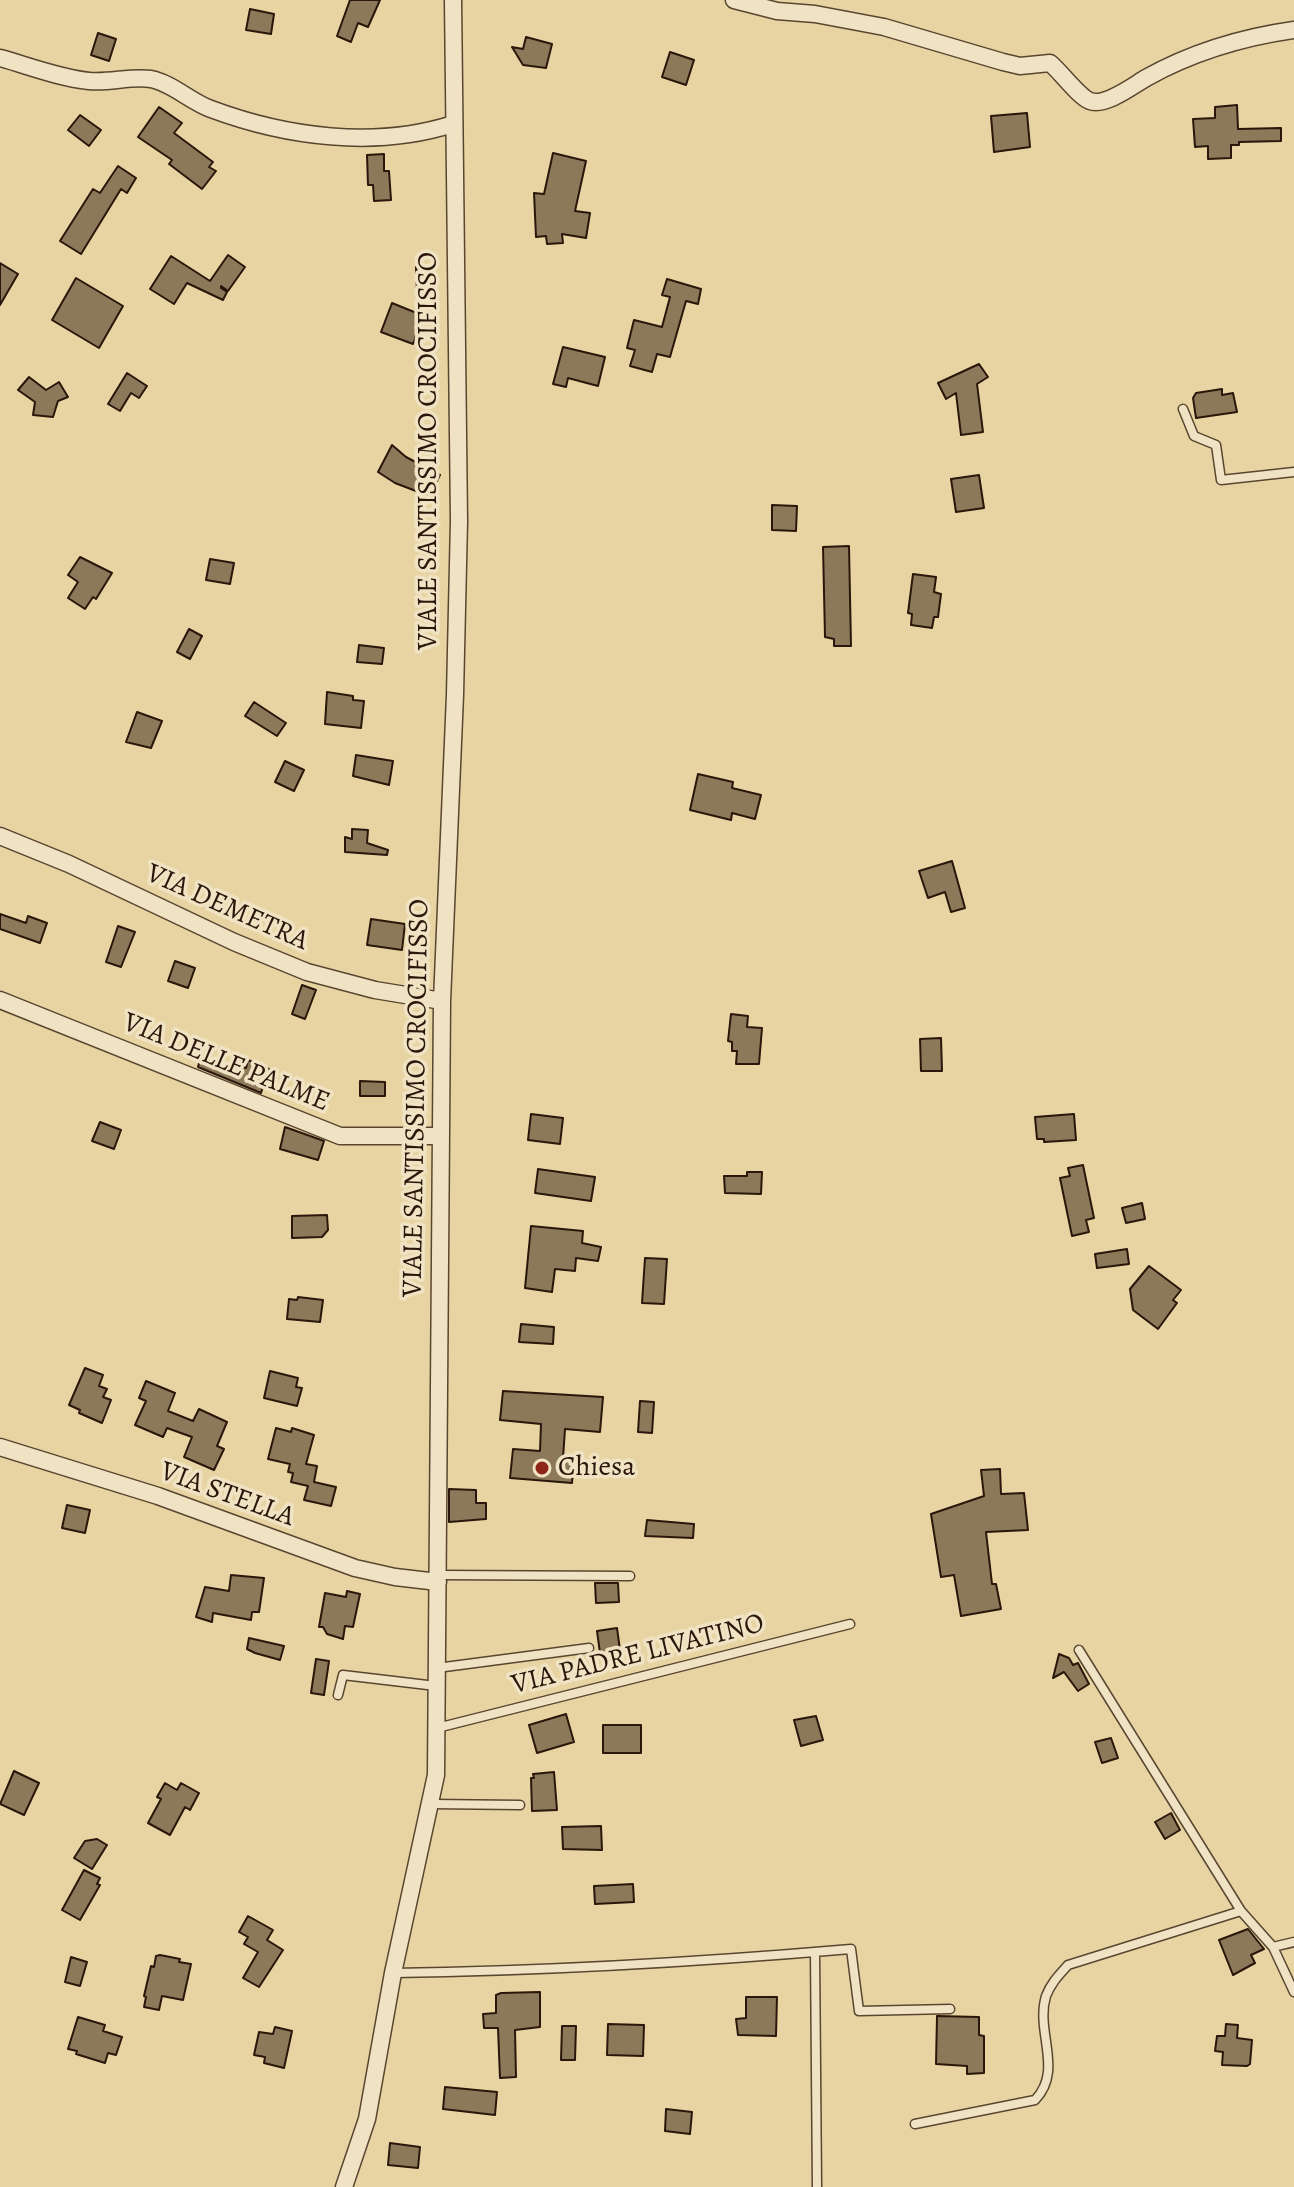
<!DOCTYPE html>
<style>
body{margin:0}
canvas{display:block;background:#e7d4a2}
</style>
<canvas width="1294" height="2187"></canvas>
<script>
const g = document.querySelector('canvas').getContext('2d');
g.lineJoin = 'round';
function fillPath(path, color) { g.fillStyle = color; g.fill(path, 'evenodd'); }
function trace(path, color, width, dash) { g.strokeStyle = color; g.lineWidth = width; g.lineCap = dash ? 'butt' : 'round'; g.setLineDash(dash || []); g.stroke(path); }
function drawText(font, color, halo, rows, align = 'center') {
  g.font = font + ' Alegreya,serif'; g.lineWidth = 7; g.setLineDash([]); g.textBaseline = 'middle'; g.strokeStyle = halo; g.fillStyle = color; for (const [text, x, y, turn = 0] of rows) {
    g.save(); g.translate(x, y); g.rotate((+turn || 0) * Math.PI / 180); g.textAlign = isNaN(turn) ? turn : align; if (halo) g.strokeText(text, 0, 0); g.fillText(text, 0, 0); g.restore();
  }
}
const building = new Path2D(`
 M350,0H380L368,27L358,23L351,42L337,36Z
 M250,9L274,14L271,34L246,30Z
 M98,33L116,39L109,61L91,55Z
 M526,37L552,44L546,68L523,65L512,47L523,49Z
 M670,52L694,60L686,85L662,77Z
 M1237,105L1238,129L1281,128V141L1239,142V145H1231V158L1208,159V146L1195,147L1193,119L1215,118V107Z
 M159,107L182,123L174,133L213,162L209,167L216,171L202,189L169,164L172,160L138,137Z
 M1027,113L1030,147L994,152L991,116Z
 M80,115L101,130L89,146L68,130Z
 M553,153L586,161L575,211L590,213L586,238L562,234L563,243L547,244L546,236L536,237L534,193L544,194Z
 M384,154V171H389L391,200L374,201L373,185H368L367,155Z
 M118,166L136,178L127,193L121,189L81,254L60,241L93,189L100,193Z
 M228,255L245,267L228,291L221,286V288L227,292L223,300L187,283L174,304L150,289L171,256L210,281Z
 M0,263L18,274L0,305Z
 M430,266L432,292L417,293L416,267Z
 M76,278L123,306L99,348L52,320Z
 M667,279L701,289L698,304L686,301L670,357L657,354L652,372L630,366L635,350L627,348L634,320L662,327L670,297L662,295Z
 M392,303L424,316L413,344L381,332Z
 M563,347L605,357L598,386L568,378L566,387L553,384Z
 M979,364L988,377L977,384L983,432L961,435L956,393L946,399L938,383Z
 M127,373L147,386L139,398L131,393L120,411L108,404Z
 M29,377L46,390L59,382L68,397L58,401L53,417L33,415L35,402L18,390Z
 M1222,389V395L1233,393L1237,412L1196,418L1193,398L1196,393Z
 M392,445L406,457L440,475L429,496L395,483L378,472Z
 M979,475L984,508L956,512L951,479Z
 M772,505L797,506L796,531L772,530Z
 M849,546L851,646H834V639L825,637L823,547Z
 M80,557L112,573L96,599L93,597L85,609L68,598L78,582L68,575Z
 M210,559L234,563L230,584L206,580Z
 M913,574L936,577L934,592L941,594L938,617H934L932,628L911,625L912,614L908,613Z
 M189,629L202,636L190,659L177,652Z
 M359,645L384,648L382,664L357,662Z
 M327,692L353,696V700L364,701L361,728L325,724Z
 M254,702L286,723L277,736L245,716Z
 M137,712L162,721L151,748L126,742Z
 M356,755L393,761L389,785L353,776Z
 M285,761L304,770L294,791L275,782Z
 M698,774L733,782L732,788L761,795L755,819L732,813L731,820L690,810Z
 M352,829L368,830L367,843L388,850L387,855L345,852V837L352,839Z
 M952,861L965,908L951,912L945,892L928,898L919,871Z
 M0,914L26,923L28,916L47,923L40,943L0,929Z
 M371,919L405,924L402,950L367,945Z
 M118,926L135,932L121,967L106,962Z
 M175,961L195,968L188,988L168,981Z
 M302,985L316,990L305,1019L292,1014Z
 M731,1014L748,1016L747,1027L762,1028L759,1064H736L737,1051H732V1042L728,1041Z
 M941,1038L942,1071H921L920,1039Z
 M200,1060L236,1071L238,1065L246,1068L248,1060L269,1069L261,1093L198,1067Z
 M360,1081L385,1082V1096H360Z
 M531,1114L563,1118L560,1144L528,1140Z
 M1074,1114L1076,1140L1044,1142V1139H1037L1035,1117Z
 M100,1122L121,1130L114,1149L92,1141Z
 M285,1127L324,1141L318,1160L280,1149Z
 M1083,1165L1094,1218L1086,1220L1089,1232L1072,1236L1060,1178L1070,1176L1068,1168Z
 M538,1169L595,1177L591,1201L535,1193Z
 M747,1172H762L761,1194L725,1193L724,1176H747Z
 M1142,1203L1145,1219L1126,1223L1122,1208Z
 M327,1215L328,1230L322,1237L292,1238V1216Z
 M531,1226L583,1231L582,1243L601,1247L598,1261L576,1258L575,1271L555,1269L552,1292L525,1288Z
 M1127,1249L1129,1264L1097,1268L1095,1254Z
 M645,1258L667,1259L664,1304L642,1303Z
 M1149,1266L1181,1290L1173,1300L1177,1303L1158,1329L1133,1310L1130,1289Z
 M298,1297L323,1300L320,1322L287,1319L289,1299L297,1300Z
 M521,1324L554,1327L553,1344L519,1342Z
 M85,1368L103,1375L99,1386L107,1389L103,1397L111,1400L102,1423L79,1413L80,1410L69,1405Z
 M270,1371L298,1378L296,1387L302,1388L297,1406L264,1398Z
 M146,1381L175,1393L168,1411L193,1421L199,1409L227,1422L217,1446L224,1449L214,1470L184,1457L192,1437L167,1428L163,1437L135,1425L146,1401L139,1398Z
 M503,1391L603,1397L600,1432L565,1429L563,1458L574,1459L572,1483L510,1478L513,1449L540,1451L541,1424L500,1420Z
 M640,1401L654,1402L652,1433L638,1432Z
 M276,1428L291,1432L292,1428L314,1435L306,1464L317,1466L314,1482L336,1487L331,1506L304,1500L308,1486L291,1482L293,1473L288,1472L290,1464L268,1459Z
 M1000,1469L1001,1494L1024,1493L1028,1530L986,1532L992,1584H996L1001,1609L961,1616L954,1575L941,1577L931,1514L984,1496L981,1470Z
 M449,1489L476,1490V1503H486V1519L449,1522Z
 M67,1505L90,1510L85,1533L62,1528Z
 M647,1520L694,1524L693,1538L645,1536Z
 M231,1575L264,1578L259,1612H252L251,1620L213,1613L212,1622L196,1617L205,1587L229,1591Z
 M595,1583H618L619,1602L596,1603Z
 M347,1591L360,1594L353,1627L345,1626L343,1639L327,1634L323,1627H319L325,1593L346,1597Z
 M617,1628L620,1650L600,1653L597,1631Z
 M249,1638L284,1646L280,1660L255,1653L247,1649Z
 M1059,1654L1069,1658L1073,1665L1078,1663L1089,1684L1078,1691L1064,1672L1053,1678Z
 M316,1659L329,1661L324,1695L311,1693Z
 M566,1714L574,1742L537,1753L529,1725Z
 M816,1716L823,1740L801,1746L794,1720Z
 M603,1725H641V1753H603Z
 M1111,1738L1118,1758L1102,1763L1095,1742Z
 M14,1771L39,1783L24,1815L0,1804Z
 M554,1772L557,1810L532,1811L531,1778H534L533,1774Z
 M165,1783L177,1790L181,1783L199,1793L190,1810L185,1807L170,1835L148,1823L161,1799L157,1797Z
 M1171,1813L1180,1830L1165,1839L1155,1822Z
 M601,1826L602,1850L563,1849L562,1827Z
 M97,1839L107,1845L92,1869L74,1858L85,1841Z
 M84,1870L100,1878L97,1884L100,1885L80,1920L62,1910Z
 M633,1884L634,1902L595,1904L594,1886Z
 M248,1916L273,1930L267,1940L283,1950L259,1987L243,1978L258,1952L244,1944L248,1937L239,1932Z
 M1248,1929L1264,1949L1251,1955L1255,1963L1233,1975L1219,1940Z
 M160,1955L180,1959L179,1962L191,1964L183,2000L162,1996L159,2010L144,2007L146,1997L144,1996L151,1966L154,1967L156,1956Z
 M71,1957L87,1962L80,1986L65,1982Z
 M540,1992V2027L515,2030L516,2077L500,2078L498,2028H484L483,2014L496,2013V1995L501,1993Z
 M746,1997H777L776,2036L738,2035L736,2019L746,2018Z
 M937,2016L979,2017V2035L984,2036V2073L967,2074V2066L936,2064Z
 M78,2017L105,2025L103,2031L122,2037L116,2055L108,2053L105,2063L76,2054L77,2051L68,2049Z
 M608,2024L644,2025L643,2056L607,2055Z
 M1226,2024L1238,2025L1237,2038L1252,2040L1250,2064L1247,2066L1222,2065L1223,2052L1215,2051L1217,2036H1225Z
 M562,2026H576L575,2060H561Z
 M275,2027L292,2031L284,2068L264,2063L265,2057L254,2055L259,2032L273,2034Z
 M445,2087L497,2092L495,2115L443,2109Z
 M666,2109L692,2112L690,2134L665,2131Z
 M390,2143L420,2147L418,2168L388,2165Z`);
const service = new Path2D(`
 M1183,409L1194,436L1216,445L1221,480L1294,472
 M438,1575L630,1576
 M1079,1650L1241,1911L1273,1947L1294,1942
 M437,1668L589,1648
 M338,1695L343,1675L436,1686
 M437,1728L850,1624
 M431,1804L520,1805
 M1273,1947L1294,1992
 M815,1952L817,2187
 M393,1973C546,1971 699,1962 851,1949L859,2011L950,2009
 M915,2124L1035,2100C1064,2070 1035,2032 1046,1996C1051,1983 1059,1975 1068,1965L1241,1911`);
const minor = new Path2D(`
 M734,0L777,11L815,14L884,27L1003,62L1020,66L1050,63C1061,72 1079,97 1090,101C1105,107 1134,85 1146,78C1191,53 1244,37 1294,30
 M0,58C29,66 60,78 89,81C110,83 131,76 151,79C172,83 191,102 211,109C286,137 375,149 453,124
 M0,836L69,864L234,942L307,972L375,990L442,1001
 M0,1000L340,1136H441
 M0,1447L158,1496L355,1568L395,1577L438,1582
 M344,2187L367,2119L393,1973L436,1775L442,1001L455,695L459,521L453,0`);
const markers = [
 [542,1468,8,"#8f2418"]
];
const streetNames = [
 ["VIALE SANTISSIMO CROCIFISSO",429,451,-90],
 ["VIA DEMETRA",227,908,24],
 ["VIA DELLE PALME",226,1063,22],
 ["VIALE SANTISSIMO CROCIFISSO",417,1098,-89],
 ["VIA STELLA",227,1495,20],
 ["VIA PADRE LIVATINO",638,1655,-14]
];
const poiNames = [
 ["Chiesa",558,1468]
];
fillPath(building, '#8c7959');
trace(building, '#2a160a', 2);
trace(service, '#594630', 11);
trace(minor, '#594630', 19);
trace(service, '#efe3c3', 8);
trace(minor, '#efe3c3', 16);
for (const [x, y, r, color] of markers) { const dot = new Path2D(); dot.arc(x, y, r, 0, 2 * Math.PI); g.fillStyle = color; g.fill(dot); trace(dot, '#efe3c3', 3); }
drawText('28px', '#2a160a', '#efe3c3', streetNames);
drawText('28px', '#2a160a', '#efe3c3', poiNames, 'left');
</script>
